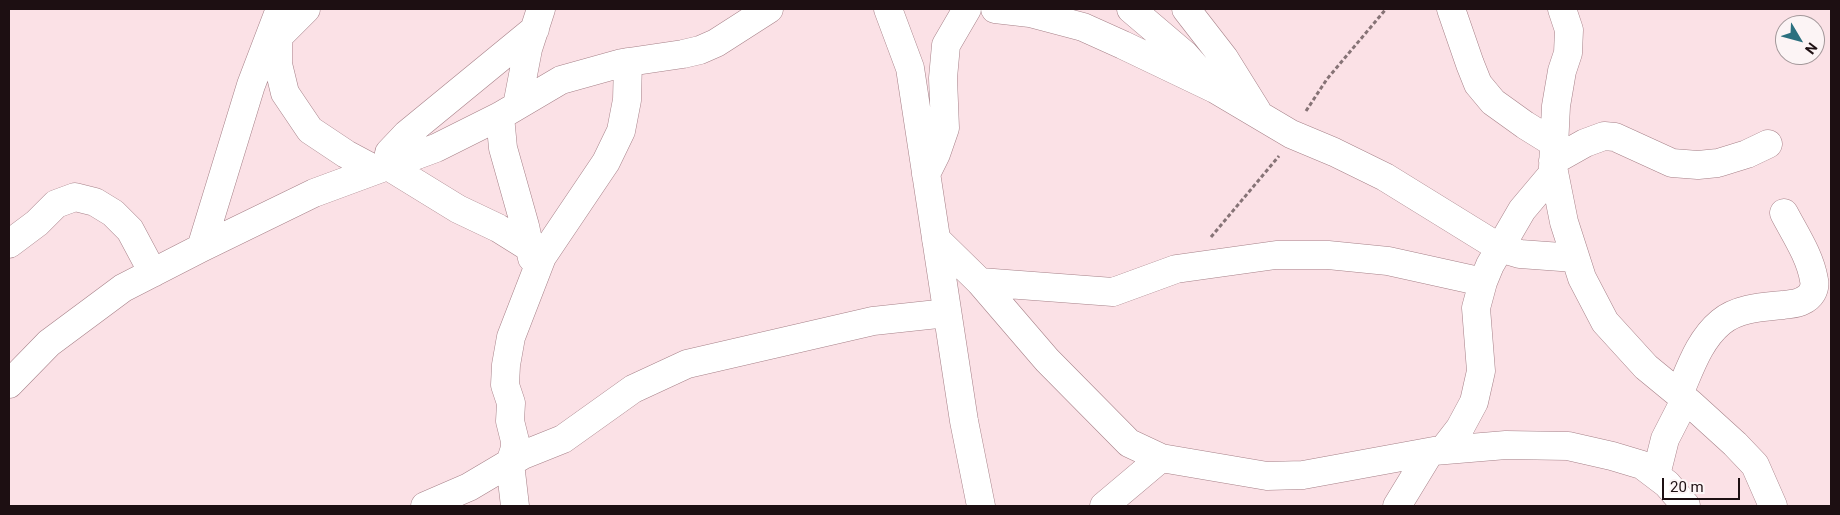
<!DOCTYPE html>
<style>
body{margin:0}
#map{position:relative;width:1840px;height:515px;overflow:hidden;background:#fbe1e6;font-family:Roboto,sans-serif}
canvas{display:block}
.frame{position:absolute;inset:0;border:10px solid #1d0f12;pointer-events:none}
.north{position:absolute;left:1775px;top:15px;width:50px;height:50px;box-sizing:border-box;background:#fcf4f5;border:1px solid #a3989a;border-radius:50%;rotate:127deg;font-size:14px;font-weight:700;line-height:20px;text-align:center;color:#1d0f12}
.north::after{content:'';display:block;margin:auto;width:18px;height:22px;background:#2b707f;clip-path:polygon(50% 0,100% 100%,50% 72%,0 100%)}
.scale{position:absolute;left:1662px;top:478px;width:78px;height:22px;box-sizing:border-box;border:2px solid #1d0f12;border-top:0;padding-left:6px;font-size:15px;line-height:18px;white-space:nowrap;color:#1d0f12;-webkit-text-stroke:4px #fcf4f5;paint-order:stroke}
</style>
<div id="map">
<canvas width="1840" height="515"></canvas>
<div class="frame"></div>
<div class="north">N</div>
<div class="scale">20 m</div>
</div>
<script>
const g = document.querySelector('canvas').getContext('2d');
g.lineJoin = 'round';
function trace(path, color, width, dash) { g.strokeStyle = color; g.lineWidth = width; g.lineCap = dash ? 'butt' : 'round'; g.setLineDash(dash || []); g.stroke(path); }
const path = new Path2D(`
 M1306,111L1327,79L1386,9
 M1211,237L1279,156`);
const minor = new Path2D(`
 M888,9L910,68L964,421L981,506
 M995,9L1030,13L1083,27L1123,45L1215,89L1291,134L1334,152L1385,177L1500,248L1520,254L1575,258
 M1131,9L1185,55L1207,80
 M1186,9L1224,58L1257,111
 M1451,9L1470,64L1478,84L1493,102L1525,125L1554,143
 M1562,9L1569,30L1568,53L1562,71L1556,106L1553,167L1564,222L1582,278L1605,322L1646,367L1691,404L1735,444L1755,465L1773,506
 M278,37V64L285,93L310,130L346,154L376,170
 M270,45L306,9
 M517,106L528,49L541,9
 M500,116L503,148L525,226L532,258
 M1553,161L1585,143L1604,136L1615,137L1672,163L1698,165L1718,163L1747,154L1768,144
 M926,174L936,154L945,128L943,78L946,45L967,9
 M936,239L980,282L1047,360L1129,443L1161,458L1267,476L1303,475L1434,451L1506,445L1568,446L1612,456L1642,465L1667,484L1686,506
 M9,244L37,223L56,204L75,197L95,202L113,213L130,230L153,273
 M201,248L251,85L280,9
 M530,248L498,228L458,209L388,166L389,153L407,134L535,29
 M980,282L1113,292L1176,269L1276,255H1328L1388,261L1483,282
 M9,384L49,343L123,288L201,248L314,193L436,148L500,116L561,80L622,63L683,54L700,50L716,43L769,9
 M1679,394C1690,369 1699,340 1721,322C1738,308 1763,307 1783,305C1789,304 1797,304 1802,301C1811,297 1816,289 1814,280C1810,256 1795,234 1784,213
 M1443,450L1460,428L1474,402L1481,371L1476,308L1483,282L1490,265L1522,210L1554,172
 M1656,475L1665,439L1685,400
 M425,506L469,487L523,455L563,439L633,389L687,364L873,321L947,313
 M515,506L510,463L515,448V441L510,421L511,403L505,385L506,365L511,337L542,257L606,162L621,131L627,100L628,62
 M1104,506L1161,458
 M1397,506L1430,452`);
trace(minor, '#a68088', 29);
trace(path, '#867376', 3, [4, 2.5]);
trace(minor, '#fff', 28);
</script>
